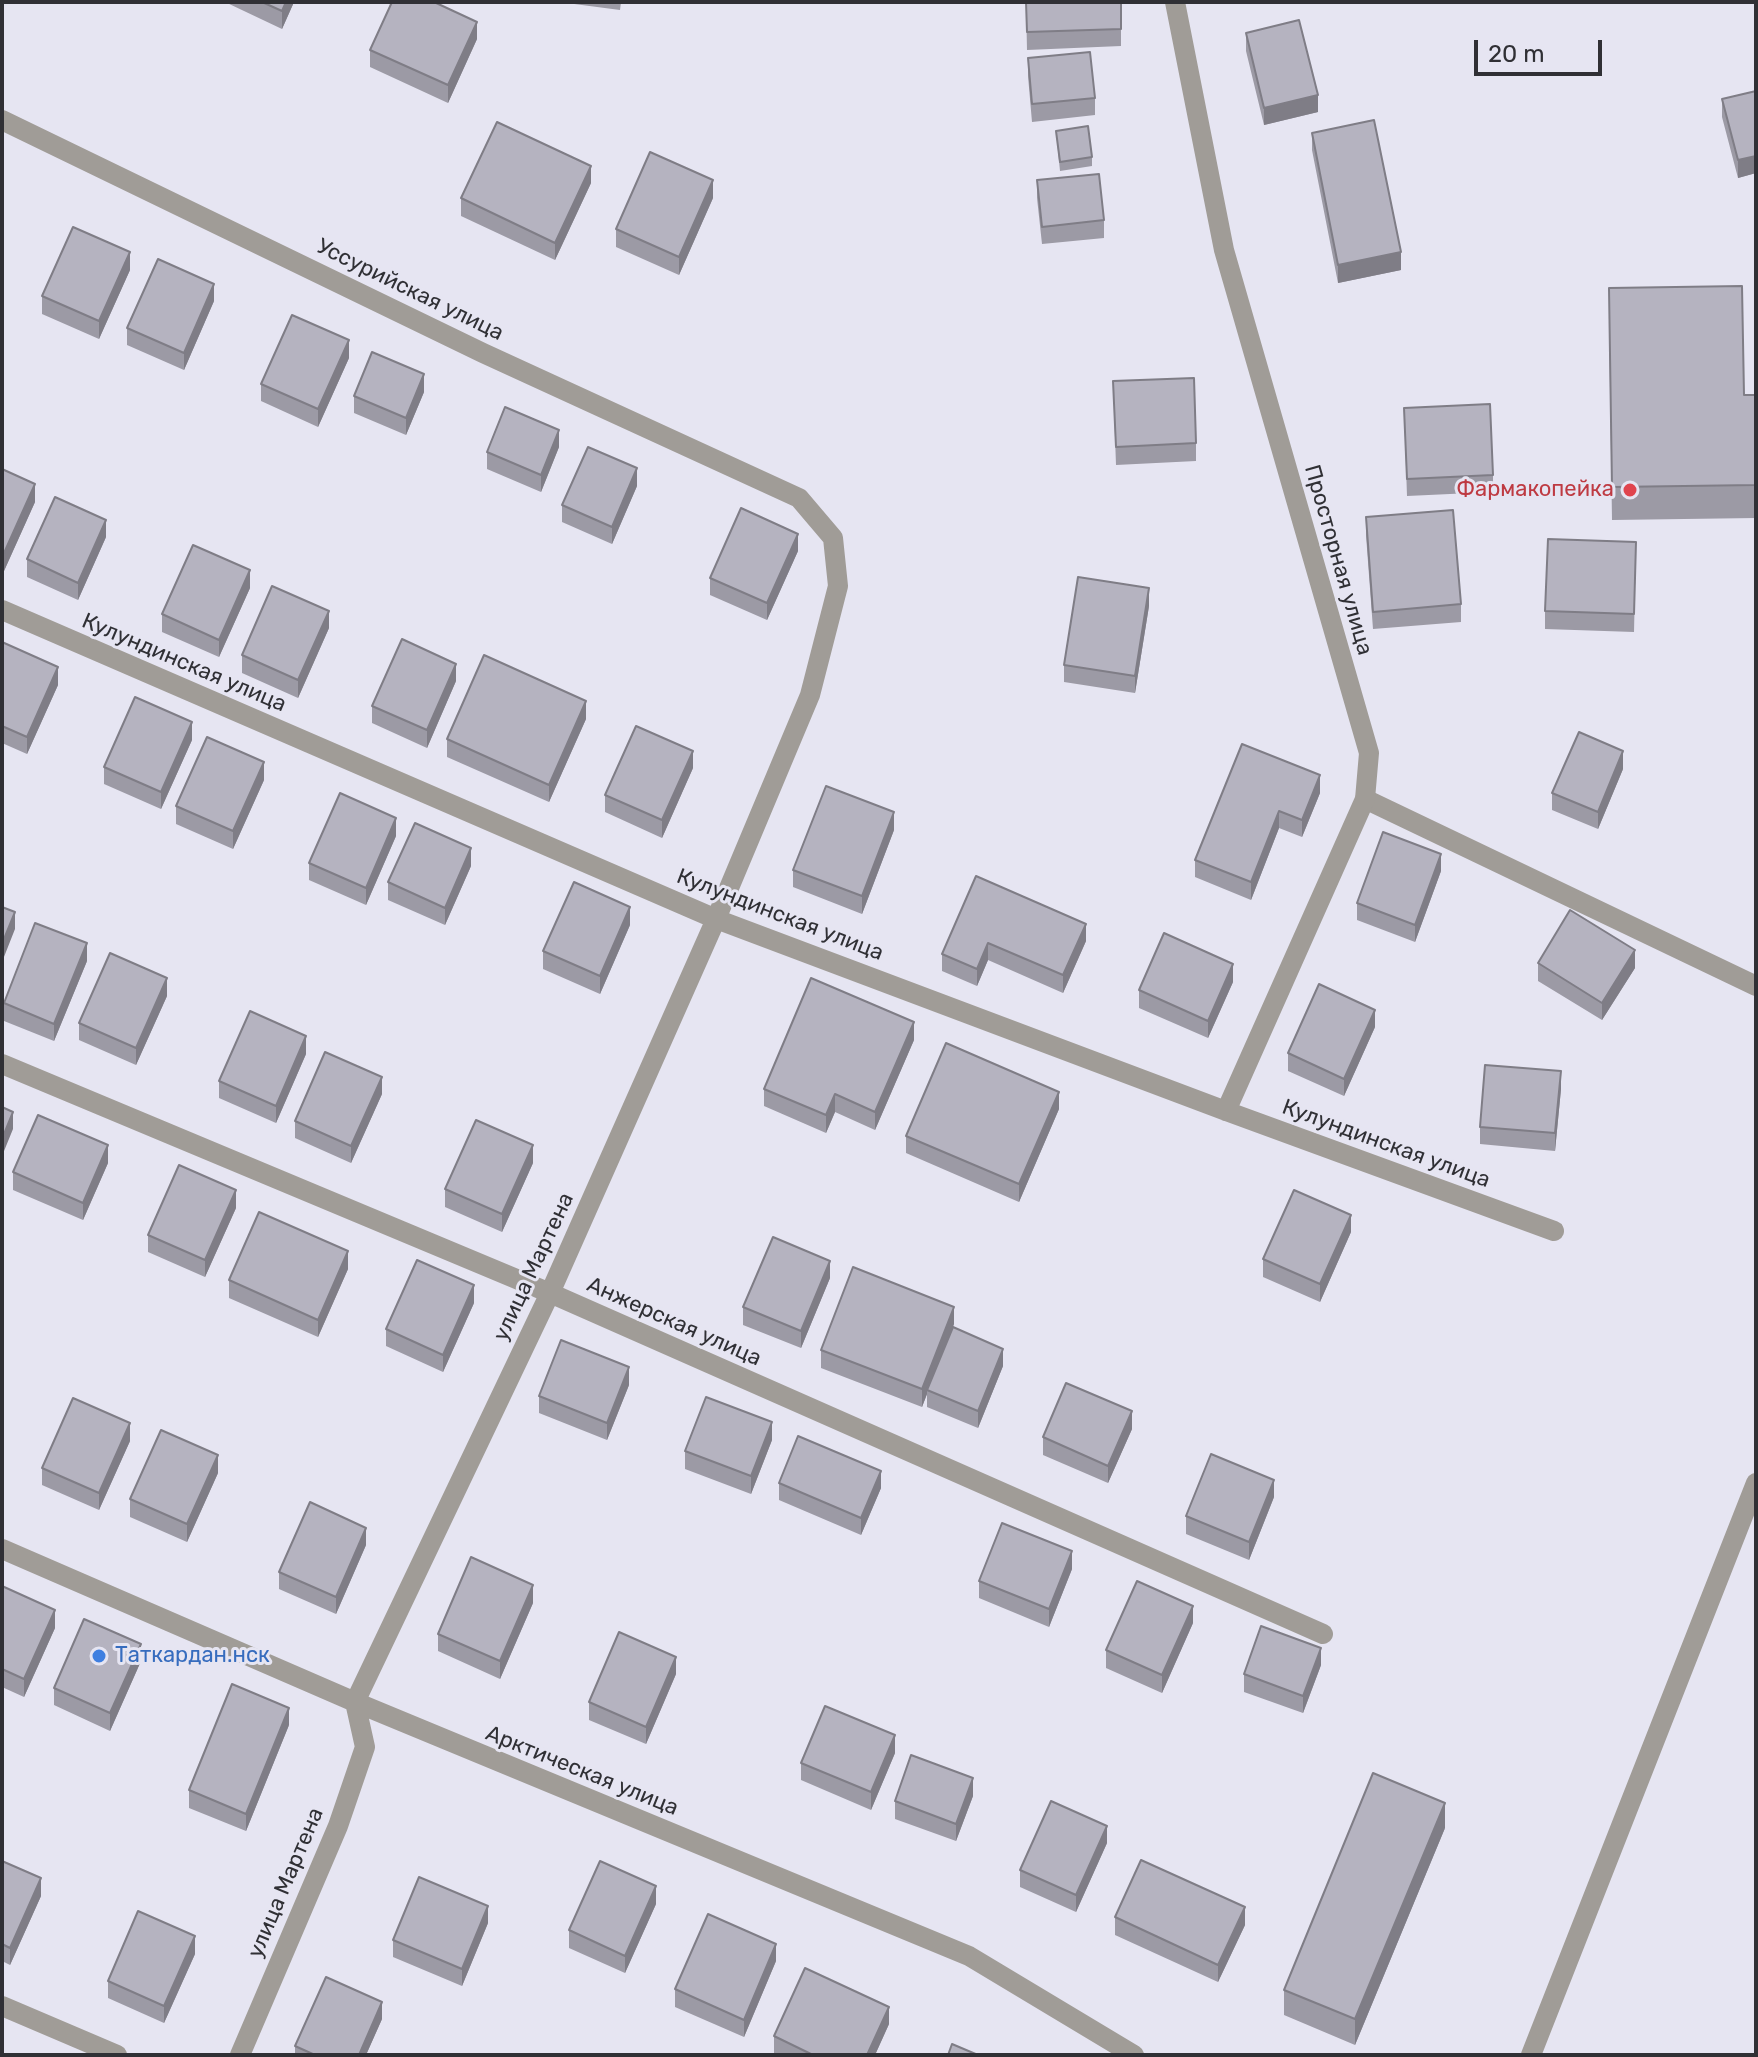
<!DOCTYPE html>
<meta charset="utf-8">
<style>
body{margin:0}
#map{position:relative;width:1758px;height:2057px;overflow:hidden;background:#e6e5f2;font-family:Rubik,sans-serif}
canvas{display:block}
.frame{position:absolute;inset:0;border:4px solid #303035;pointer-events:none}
.scale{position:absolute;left:1474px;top:40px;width:128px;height:36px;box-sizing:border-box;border:4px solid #303035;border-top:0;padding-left:10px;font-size:24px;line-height:28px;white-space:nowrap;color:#303035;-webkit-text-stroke:6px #e6e5f2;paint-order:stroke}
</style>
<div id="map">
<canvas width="1758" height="2057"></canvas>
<div class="frame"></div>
<div class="scale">20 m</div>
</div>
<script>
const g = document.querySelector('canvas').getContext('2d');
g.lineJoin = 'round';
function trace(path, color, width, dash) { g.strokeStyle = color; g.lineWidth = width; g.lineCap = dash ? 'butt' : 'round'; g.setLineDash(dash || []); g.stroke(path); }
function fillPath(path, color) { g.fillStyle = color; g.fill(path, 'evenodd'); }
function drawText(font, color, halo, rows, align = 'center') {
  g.font = font + ' Rubik,sans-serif'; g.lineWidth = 6; g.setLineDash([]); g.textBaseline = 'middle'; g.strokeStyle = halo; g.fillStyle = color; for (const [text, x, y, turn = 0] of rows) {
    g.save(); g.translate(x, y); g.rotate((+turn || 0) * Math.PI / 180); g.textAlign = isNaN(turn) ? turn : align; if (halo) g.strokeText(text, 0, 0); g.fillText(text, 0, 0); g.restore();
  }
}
const service = new Path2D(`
 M1365,799L1756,986`);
const minor = new Path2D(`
 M1175,2L1224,250L1369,753L1365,799L1226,1111
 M2,120L483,353L799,498L833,538L838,586L810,695L716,919L550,1293L355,1702L365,1747L338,1826L240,2055
 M2,610L716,919L1226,1111L1554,1231
 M2,1064L550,1293L1323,1634
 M2,1549L355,1702L969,1956L1134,2055
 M2,2006L117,2055
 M1531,2055L1756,1483`);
const wall = new Path2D(`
 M225,2H294L282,29Z
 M559,2H621L620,10Z
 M1026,2H1121V46L1027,50Z
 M1246,33L1318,112L1264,125L1246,51Z
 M477,39L448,103L370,67V50Z
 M1028,58L1095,98V115L1032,122L1028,76Z
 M1756,91V173L1738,178L1722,117V99Z
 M1056,131L1092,157V166L1060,171Z
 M1312,133L1401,270L1338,283L1312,150Z
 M1037,180L1104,220V238L1042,244L1037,198Z
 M591,183L555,260L461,216V198Z
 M713,198L679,275L616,247V229Z
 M130,270L99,339L42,314V296Z
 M214,301L184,370L127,345V328Z
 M1609,321L1744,395H1756V518L1612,520Z
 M349,358L318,427L261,401V384Z
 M1113,381L1196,443V461L1116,465Z
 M424,392L406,435L354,413V396Z
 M1404,408L1493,475V492L1407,496Z
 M559,447L541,492L487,469V452Z
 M2,469L35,502L4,571L2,570Z
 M637,486L612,544L562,522V505Z
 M1366,517L1461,604V622L1373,629L1366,535Z
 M106,537L78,600L27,577V559Z
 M1636,542L1634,632L1545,629V611Z
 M798,551L767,620L710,595V578Z
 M250,588L219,657L162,632V614Z
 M1149,606L1135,693L1064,682V665Z
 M329,628L298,698L242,673V655Z
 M2,642L58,685L27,754L2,743Z
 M456,681L427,748L372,723V706Z
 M586,719L549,802L447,757V739Z
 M192,740L161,809L104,784V767Z
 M1242,744L1320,793L1302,837L1279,828L1251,900L1195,877V860Z
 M693,768L662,838L605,812V795Z
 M1623,769L1598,829L1552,810V793Z
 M264,780L233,849L176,824V806Z
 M894,830L862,914L793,887V870Z
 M396,836L366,905L309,880V863Z
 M471,866L445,925L388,900V882Z
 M1441,871L1415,942L1357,920V903Z
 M976,876L1086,941L1063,993L988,960L977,986L942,971V954Z
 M630,925L600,994L543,969V951Z
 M87,961L54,1041L4,1021V1003Z
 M1538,963L1635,968L1602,1020L1538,981Z
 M1233,982L1208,1038L1139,1008V990Z
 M167,996L136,1065L79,1040V1023Z
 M1375,1027L1344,1096L1288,1071V1053Z
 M914,1040L875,1130L835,1112L826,1133L764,1106V1089Z
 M306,1054L276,1123L219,1098V1081Z
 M1561,1089L1555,1151L1480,1144V1127Z
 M382,1094L351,1163L295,1138V1121Z
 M1059,1109L1019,1202L906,1153V1136Z
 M108,1163L83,1220L13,1190V1172Z
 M533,1163L502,1232L445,1207V1189Z
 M236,1208L205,1277L148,1252V1235Z
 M1351,1232L1320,1302L1263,1277V1259Z
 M348,1269L318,1337L229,1298V1280Z
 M830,1278L801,1348L743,1325V1307Z
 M474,1303L443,1372L386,1346V1329Z
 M954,1324L951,1331L1003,1366L978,1428L927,1407V1394L922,1407L821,1368V1350Z
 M629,1385L607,1440L539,1413V1396Z
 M1132,1429L1108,1483L1043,1455V1437Z
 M772,1440L751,1494L685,1469V1451Z
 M130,1441L99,1510L42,1485V1468Z
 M218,1473L187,1542L130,1517V1499Z
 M779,1483L881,1488L861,1535L779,1500Z
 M1274,1497L1249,1560L1186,1534V1516Z
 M366,1545L336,1614L279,1589V1572Z
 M1072,1569L1049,1627L979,1598V1581Z
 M2,1586L55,1628L24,1697L2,1687Z
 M533,1603L500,1679L438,1651V1634Z
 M1193,1623L1162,1693L1106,1668V1650Z
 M141,1661L110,1731L54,1705V1688Z
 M1321,1665L1303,1713L1244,1692V1674Z
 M676,1674L646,1744L589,1720V1702Z
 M289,1725L246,1831L189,1808V1790Z
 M895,1753L871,1810L801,1780V1763Z
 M973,1796L956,1841L895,1819V1801Z
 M1445,1828L1355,2045L1284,2015V1990Z
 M1107,1843L1076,1912L1020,1887V1870Z
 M2,1861L41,1896L10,1965L2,1961Z
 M656,1904L625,1973L569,1948V1930Z
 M1115,1917L1245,1925L1218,1982L1115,1935Z
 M488,1923L462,1986L393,1957V1940Z
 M195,1954L164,2023L108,1998V1981Z
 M776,1961L744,2037L675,2007V1989Z
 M382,2019L366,2055H295V2046Z
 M889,2024L875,2055H776L774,2054V2036Z`);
const shadedWall = new Path2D(`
 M286,2H294L282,29V11Z
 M477,22V39L448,103V85Z
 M1318,95V112L1264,125V108Z
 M1756,156V173L1738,178V160Z
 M591,166V183L555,260V243Z
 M713,180V198L679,275V257Z
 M4,193V211L2,215V198Z
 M130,252V270L99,339V321Z
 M1401,252V270L1338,283V265Z
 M214,284V301L184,370V353Z
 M349,340V358L318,427V409Z
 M424,374V392L406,435V418Z
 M559,430V447L541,492V475Z
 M637,468V486L612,544V527Z
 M35,484V502L4,571V553Z
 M106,520V537L78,600V583Z
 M798,534V551L767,620V603Z
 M250,570V588L219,657V640Z
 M1149,588V606L1135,693V676Z
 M329,611V628L298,698V680Z
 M456,664V681L427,748V730Z
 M58,667V685L27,754V737Z
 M586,701V719L549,802V785Z
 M192,722V740L161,809V792Z
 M693,751V768L662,838V820Z
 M1623,751V769L1598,829V812Z
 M264,762V780L233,849V831Z
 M1320,775V793L1302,837V820Z
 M1279,811V828L1251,900V882Z
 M894,812V830L862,914V896Z
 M396,818V836L366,905V888Z
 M471,848V866L445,925V908Z
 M1441,854V871L1415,942V925Z
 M630,907V925L600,994V976Z
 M15,912V929L2,962V944Z
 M1086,924V941L1063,993V975Z
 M87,943V961L54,1041V1024Z
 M988,943V960L977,986V969Z
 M1635,950V968L1602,1020V1003Z
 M1233,964V982L1208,1038V1021Z
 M167,978V996L136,1065V1048Z
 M1375,1010V1027L1344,1096V1079Z
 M914,1022V1040L875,1130V1112Z
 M306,1036V1054L276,1123V1106Z
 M1561,1071V1089L1555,1151V1133Z
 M382,1077V1094L351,1163V1146Z
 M1059,1092V1109L1019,1202V1184Z
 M835,1094V1112L826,1133V1115Z
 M13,1112V1129L2,1156V1139Z
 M108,1145V1163L83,1220V1203Z
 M533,1145V1163L502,1232V1214Z
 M236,1190V1208L205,1277V1260Z
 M1351,1215V1232L1320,1302V1284Z
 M348,1251V1269L318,1337V1320Z
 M830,1261V1278L801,1348V1331Z
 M474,1285V1303L443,1372V1355Z
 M954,1307V1324L928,1390H927V1394L922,1407V1389Z
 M1003,1349V1366L978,1428V1411Z
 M629,1367V1385L607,1440V1423Z
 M1132,1411V1429L1108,1483V1466Z
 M772,1422V1440L751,1494V1476Z
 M130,1423V1441L99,1510V1493Z
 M218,1455V1473L187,1542V1524Z
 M881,1471V1488L861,1535V1518Z
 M1274,1480V1497L1249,1560V1542Z
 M366,1528V1545L336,1614V1597Z
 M1072,1551V1569L1049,1627V1609Z
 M533,1585V1603L500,1679V1661Z
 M1193,1606V1623L1162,1693V1675Z
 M55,1610V1628L24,1697V1679Z
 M141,1644V1661L110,1731V1713Z
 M1321,1648V1665L1303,1713V1696Z
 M676,1657V1674L646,1744V1727Z
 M289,1708V1725L246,1831V1814Z
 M895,1735V1753L871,1810V1792Z
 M973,1778V1796L956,1841V1824Z
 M1445,1803V1828L1355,2045V2019Z
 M1107,1826V1843L1076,1912V1895Z
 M41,1878V1896L10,1965V1948Z
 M656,1886V1904L625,1973V1956Z
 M488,1906V1923L462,1986V1969Z
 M1245,1907V1925L1218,1982V1965Z
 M195,1936V1954L164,2023V2006Z
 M776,1944V1961L744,2037V2020Z
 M382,2002V2019L366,2055H359Z
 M889,2007V2024L875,2055H867Z`);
const building = new Path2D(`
 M262,2H286L282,11Z
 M392,2H434L477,22L448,85L370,50Z
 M1026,2H1121V29L1027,32Z
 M1299,20L1318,95L1264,108L1246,33Z
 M1090,52L1095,98L1032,104L1028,58Z
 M1756,91V156L1738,160L1722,99Z
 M1374,120L1401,252L1338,265L1312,133Z
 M497,122L591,166L555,243L461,198Z
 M1088,126L1092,157L1060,162L1056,131Z
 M650,152L713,180L679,257L616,229Z
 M1099,174L1104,220L1042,227L1037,180Z
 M73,227L130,252L99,321L42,296Z
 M158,259L214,284L184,353L127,328Z
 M1742,286L1744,395H1756V485L1612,487L1609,288Z
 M292,315L349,340L318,409L261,384Z
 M372,352L424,374L406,418L354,396Z
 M1194,378L1196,443L1116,447L1113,381Z
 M1490,404L1493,475L1407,479L1404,408Z
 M505,407L559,430L541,475L487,452Z
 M588,447L637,468L612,527L562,505Z
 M2,469L35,484L4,553L2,552Z
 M55,497L106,520L78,583L27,559Z
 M741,508L798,534L767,603L710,578Z
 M1453,510L1461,604L1373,612L1366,517Z
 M1548,539L1636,542L1634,614L1545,611Z
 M193,545L250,570L219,640L162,614Z
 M1078,577L1149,588L1135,676L1064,665Z
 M272,586L329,611L298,680L242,655Z
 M402,639L456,664L427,730L372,706Z
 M2,642L58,667L27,737L2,726Z
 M484,655L586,701L549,785L447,739Z
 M135,697L192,722L161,792L104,767Z
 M636,726L693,751L662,820L605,795Z
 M1579,732L1623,751L1598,812L1552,793Z
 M207,737L264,762L233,831L176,806Z
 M1242,744L1320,775L1302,820L1279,811L1251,882L1195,860Z
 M826,786L894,812L862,896L793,870Z
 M340,793L396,818L366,888L309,863Z
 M415,823L471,848L445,908L388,882Z
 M1383,832L1441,854L1415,925L1357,903Z
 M976,876L1086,924L1063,975L988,943L977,969L942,954Z
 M574,882L630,907L600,976L543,951Z
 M2,907L15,912L2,944Z
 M1570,910L1635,950L1602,1003L1538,963Z
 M35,923L87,943L54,1024L4,1003Z
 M1164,933L1233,964L1208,1021L1139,990Z
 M110,953L167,978L136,1048L79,1023Z
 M811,978L914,1022L875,1112L835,1094L826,1115L764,1089Z
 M1319,984L1375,1010L1344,1079L1288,1053Z
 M250,1011L306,1036L276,1106L219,1081Z
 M946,1043L1059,1092L1019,1184L906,1136Z
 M325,1052L382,1077L351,1146L295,1121Z
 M1485,1065L1561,1071L1555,1133L1480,1127Z
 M2,1107L13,1112L2,1139Z
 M38,1115L108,1145L83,1203L13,1172Z
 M476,1120L533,1145L502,1214L445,1189Z
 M179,1165L236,1190L205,1260L148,1235Z
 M1294,1190L1351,1215L1320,1284L1263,1259Z
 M259,1212L348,1251L318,1320L229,1280Z
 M773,1237L830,1261L801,1331L743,1307Z
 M417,1260L474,1285L443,1355L386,1329Z
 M853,1267L954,1307L922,1389L821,1350Z
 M953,1327L1003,1349L978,1411L927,1390Z
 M561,1340L629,1367L607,1423L539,1396Z
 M1066,1383L1132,1411L1108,1466L1043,1437Z
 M706,1397L772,1422L751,1476L685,1451Z
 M73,1398L130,1423L99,1493L42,1468Z
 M161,1430L218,1455L187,1524L130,1499Z
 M798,1436L881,1471L861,1518L779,1483Z
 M1211,1454L1274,1480L1249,1542L1186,1516Z
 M310,1502L366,1528L336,1597L279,1572Z
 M1002,1523L1072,1551L1049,1609L979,1581Z
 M471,1557L533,1585L500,1661L438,1634Z
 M1137,1581L1193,1606L1162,1675L1106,1650Z
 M2,1586L55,1610L24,1679L2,1669Z
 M84,1619L141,1644L110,1713L54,1688Z
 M1261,1626L1321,1648L1303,1696L1244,1674Z
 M619,1632L676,1657L646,1727L589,1702Z
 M232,1684L289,1708L246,1814L189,1790Z
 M825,1706L895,1735L871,1792L801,1763Z
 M911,1755L973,1778L956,1824L895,1801Z
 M1373,1773L1445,1803L1355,2019L1284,1990Z
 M1051,1801L1107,1826L1076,1895L1020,1870Z
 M1141,1860L1245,1907L1218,1965L1115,1917Z
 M2,1861L41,1878L10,1948L2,1944Z
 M600,1861L656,1886L625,1956L569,1930Z
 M419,1877L488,1906L462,1969L393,1940Z
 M138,1911L195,1936L164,2006L108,1981Z
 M708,1914L776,1944L744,2020L675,1989Z
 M805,1968L889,2007L867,2055H813L774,2036Z
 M326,1977L382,2002L359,2055H315L295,2046Z
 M952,2044L978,2055H948Z`);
const markers = [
 [1630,490,8,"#e0444e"],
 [99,1656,8,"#3f7fe0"]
];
const streetNames = [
 ["Уссурийская улица",410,290,26],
 ["Просторная улица",1338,560,74],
 ["Кулундинская улица",184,663,23],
 ["Кулундинская улица",780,915,21],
 ["Кулундинская улица",1386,1144,20],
 ["улица Мартена",534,1267,-65],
 ["Анжерская улица",674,1322,24],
 ["Арктическая улица",582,1771,22],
 ["улица Мартена",286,1883,-67]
];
const healthNames = [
 ["Фармакопейка",1614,490]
];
const shopNames = [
 ["Таткардан.нск",115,1656]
];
trace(service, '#a09c97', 20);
trace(minor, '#a09c97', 20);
fillPath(wall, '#9c9aa5');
fillPath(shadedWall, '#7f7d86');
fillPath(building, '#b5b3c0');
trace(building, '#7f7d86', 2);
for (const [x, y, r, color] of markers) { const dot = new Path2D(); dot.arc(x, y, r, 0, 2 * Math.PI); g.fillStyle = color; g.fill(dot); trace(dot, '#e6e5f2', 3); }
drawText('22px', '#303035', '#e6e5f2', streetNames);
drawText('22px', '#be3a42', '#e6e5f2', healthNames, 'right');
drawText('22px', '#366cbe', '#e6e5f2', shopNames, 'left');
</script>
